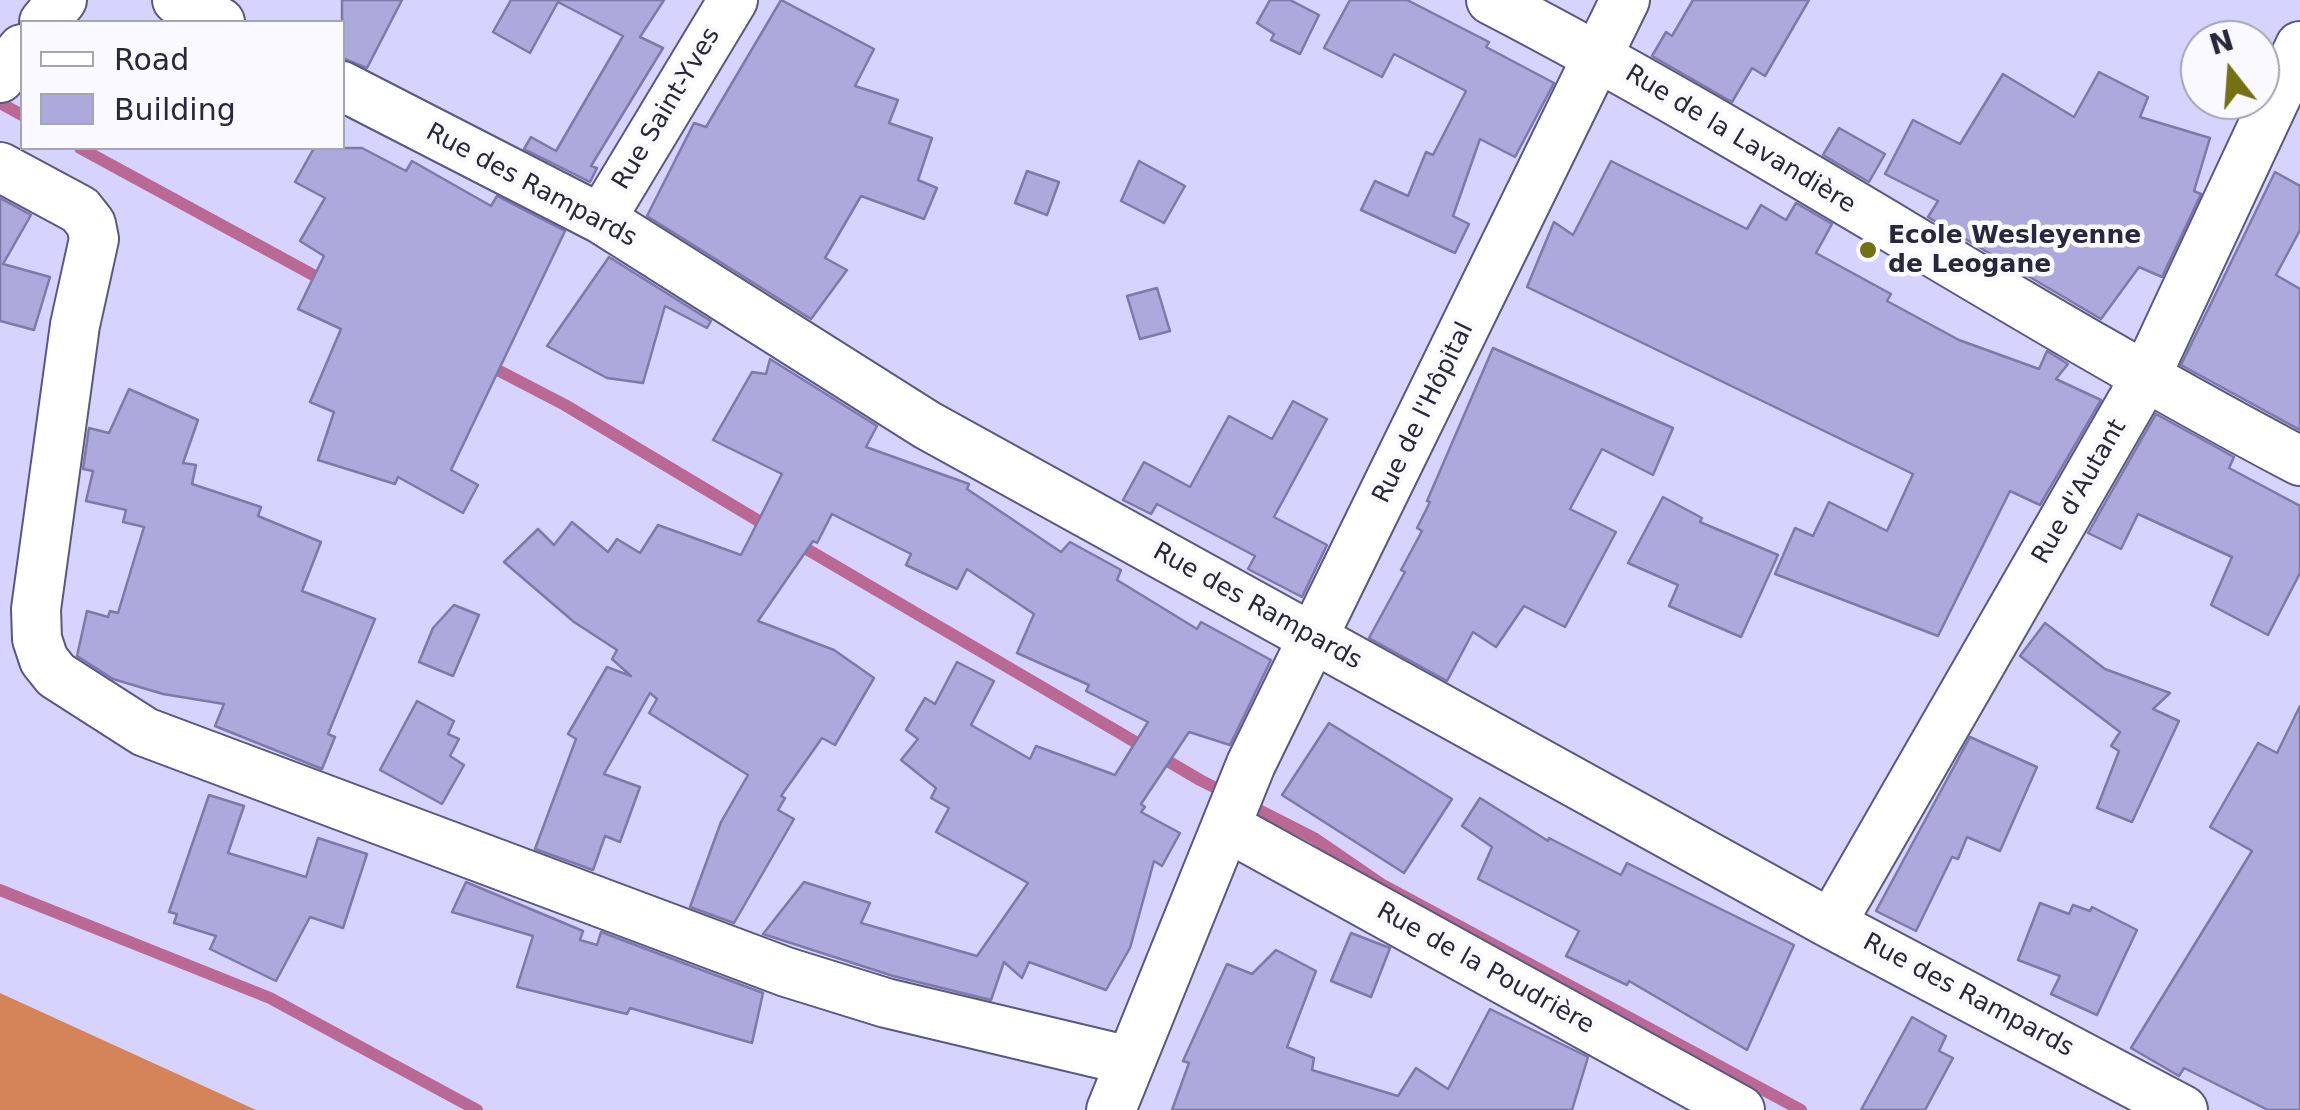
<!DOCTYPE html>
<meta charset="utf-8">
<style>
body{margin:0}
#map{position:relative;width:2300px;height:1110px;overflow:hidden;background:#d6d4fe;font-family:"DejaVu Sans",sans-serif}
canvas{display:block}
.legend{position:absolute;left:20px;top:20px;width:325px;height:130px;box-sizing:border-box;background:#f9f9ff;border:2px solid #a5a5b1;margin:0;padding:12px 18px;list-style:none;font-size:30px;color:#28273b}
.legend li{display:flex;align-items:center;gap:20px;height:50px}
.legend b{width:50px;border:2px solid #a5a5b1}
.north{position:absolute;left:2180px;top:20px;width:100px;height:100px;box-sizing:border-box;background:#f9f9ff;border:2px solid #a5a5b1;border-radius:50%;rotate:343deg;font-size:28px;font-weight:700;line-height:40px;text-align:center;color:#28273b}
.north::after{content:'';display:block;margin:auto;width:35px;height:45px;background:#747114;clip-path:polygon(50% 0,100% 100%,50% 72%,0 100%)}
</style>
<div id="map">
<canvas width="2300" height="1110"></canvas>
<ul class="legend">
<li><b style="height:12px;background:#fff"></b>Road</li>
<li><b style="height:28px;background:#ada9dd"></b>Building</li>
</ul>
<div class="north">N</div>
</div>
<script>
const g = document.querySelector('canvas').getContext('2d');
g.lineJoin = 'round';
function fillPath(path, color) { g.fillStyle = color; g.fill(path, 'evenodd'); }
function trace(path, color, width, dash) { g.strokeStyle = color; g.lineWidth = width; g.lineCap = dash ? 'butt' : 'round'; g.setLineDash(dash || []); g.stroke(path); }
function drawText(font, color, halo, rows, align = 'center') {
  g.font = font + ' "DejaVu Sans",sans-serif'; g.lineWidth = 9; g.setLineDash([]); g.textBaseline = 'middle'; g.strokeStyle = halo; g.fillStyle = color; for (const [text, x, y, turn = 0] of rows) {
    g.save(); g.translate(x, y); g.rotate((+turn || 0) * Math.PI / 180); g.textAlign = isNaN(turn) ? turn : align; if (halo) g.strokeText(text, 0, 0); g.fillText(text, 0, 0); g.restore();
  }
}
const forest = new Path2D(`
 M0,993L256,1110H0Z`);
const stream = new Path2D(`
 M0,103L22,115
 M80,148L326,282
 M486,364L565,405L772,529
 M793,541L1200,780L1314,838L1381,884L1801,1110
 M0,890L270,998L477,1110`);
const building = new Path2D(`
 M342,0H402L367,68L342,58Z
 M511,0H664L640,37L663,48L591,166L597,168L590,182L524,149L531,137L556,151L623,36L558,2L530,53L493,32Z
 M781,0L874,49L855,86L898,100L889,123L932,138L918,180L937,188L924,219L861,196L825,258L847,270L811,319L647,216L694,123L706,127Z
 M1270,0H1290L1319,15L1300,54L1271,40L1274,34L1257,23Z
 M1350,0H1407L1489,42L1486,47L1554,83L1515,157L1480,139L1453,216L1469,224L1455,253L1361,210L1375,181L1408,196L1426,152L1433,155L1466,91L1394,54L1382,77L1324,48Z
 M1693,0H1809L1765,76L1752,68L1732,102L1652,56L1666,32L1672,36Z
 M2099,72L2148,97L2140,117L2210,138L2194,191L2201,194L2162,277L2139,267L2101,319L1928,217L1938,201L1885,174L1913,120L1960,144L2003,74L2074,117Z
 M1839,128L1885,154L1869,182L1823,155Z
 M314,148H362L406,171L412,161L491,206L497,196L565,231L451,470L478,485L463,513L398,477L395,484L318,460L334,412L310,402L341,329L298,309L324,256L300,241L325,198L295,182Z
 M1139,161L1185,186L1164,223L1121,201Z
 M1611,161L1747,229L1761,205L1786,220L1796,203L1832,224L1816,253L1891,294L1887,301L1959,340L2039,369L2047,351L2068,364L2056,379L2101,400L2040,505L2010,491L1938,636L1775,574L1795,528L1813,536L1829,502L1887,531L1913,474L1527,287L1554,222L1573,235Z
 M1027,171L1059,182L1047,215L1015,203Z
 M2275,172L2300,186V230L2276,275L2300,289V430L2181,365Z
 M0,198L31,215L3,264L50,277L34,330L0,321Z
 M609,257L711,321L707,328L665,306L643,383L607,378L547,346Z
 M1157,288L1170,331L1140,339L1127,296Z
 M1493,348L1673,428L1653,475L1602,449L1570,509L1616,532L1565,627L1524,606L1496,647L1473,632L1447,681L1369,638L1405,572L1401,570L1422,531L1417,528L1430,502L1427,501Z
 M770,359L877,426L866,447L969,484L967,489L1061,552L1070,542L1121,570L1117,580L1197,629L1201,622L1271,660L1230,745L1189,732L1141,804L1145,807L1141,812L1180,833L1162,866L1154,861L1130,948L1106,990L1029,962L1022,978L1004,962L991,1000L893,976L763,934L804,882L870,903L861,923L977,956L1028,883L936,832L949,808L931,798L936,788L901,760L918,739L906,730L925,698L935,704L957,662L994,681L971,725L1030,759L1036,746L1115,775L1148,722L1086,691L1089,685L1017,653L1034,614L967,569L957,589L906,565L911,554L832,514L817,543L813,541L758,621L834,650L874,678L835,745L822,738L781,796L785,798L778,810L794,819L734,923L690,907L721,822L748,775L649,713L657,699L650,693L604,774L640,787L620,842L605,836L593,870L535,849L576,739L568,734L607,667L631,676L612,659L617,650L574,622L504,562L538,529L554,545L572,522L608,552L617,539L640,553L658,525L741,555L782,474L713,440L752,372L766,374Z
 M129,389L198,420L183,463L196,465L192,484L261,507L258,516L321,542L302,591L375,619L328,734L335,737L322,769L215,726L224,704L163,694L113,679L77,656L87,611L108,617L110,611L118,613L144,527L123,522L126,510L86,501L93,471L83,469L89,428L109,433Z
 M1293,401L1327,419L1274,517L1327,545L1302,597L1248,569L1255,556L1157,504L1151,514L1123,500L1144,462L1190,487L1229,416L1272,439Z
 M2156,414L2234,457L2229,468L2300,506V573L2268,635L2211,605L2232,557L2138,514L2121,549L2088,533Z
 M1663,497L1702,518L1700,522L1778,555L1741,637L1669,606L1678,585L1628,563Z
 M454,605L479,615L453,676L419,662L433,628Z
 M2045,623L2105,669L2170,693L2153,709L2179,721L2132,822L2097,808L2119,751L2111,746L2120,732L2020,656Z
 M417,701L454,721L448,734L459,739L450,756L464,765L442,804L380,770Z
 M2300,706V1110H2268L2184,1068L2179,1076L2131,1048L2252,851L2210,827L2258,743L2277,753Z
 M1329,723L1452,799L1404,873L1282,795Z
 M1970,737L2037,767L2000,851L1967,837L1958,859L1952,857L1916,931L1876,911Z
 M209,795L244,806L228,853L306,877L318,838L367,854L343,928L310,917L276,981L210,949L216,936L174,923L177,914L169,912Z
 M1480,798L1548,841L1549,838L1621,875L1627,863L1794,945L1747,1050L1629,981L1627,985L1566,956L1579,931L1478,879L1492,847L1462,826Z
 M466,882L583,931L580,940L597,945L601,932L763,993L752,1043L630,1008L627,1014L517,987L533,936L452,912Z
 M2040,903L2069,914L2073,905L2090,911L2092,907L2137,930L2097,1015L2051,994L2060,976L2018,960Z
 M1351,933L1390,948L1371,997L1331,981Z
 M1276,950L1316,971L1287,1047L1314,1058L1312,1070L1398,1096L1416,1068L1448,1089L1490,1009L1588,1057L1572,1110H1172L1189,1063L1183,1061L1227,964L1252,974Z
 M1912,1017L1946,1036L1939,1051L1953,1058L1925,1110H1861Z`);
const street = new Path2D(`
 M177,0L220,22
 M1491,0C1767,143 2025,317 2300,461
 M44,22L62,0
 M0,78L22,49
 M342,86L601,219L927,425L1831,924L2183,1110
 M0,167L80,210L91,224L94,239L75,325L36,609L37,639L44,660L56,675L145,732L786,972L886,1003L1130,1061
 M601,219L733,0
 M1229,828L1740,1110
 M1831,924L2144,380L2300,46
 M1111,1110L1251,764L1625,0`);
const markers = [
 [1868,250,10,"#747114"]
];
const streetNames = [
 ["Rue Saint-Yves",667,109,-59],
 ["Rue de la Lavandière",1740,140,31],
 ["Rue des Rampards",531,186,28],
 ["Rue de l'Hôpital",1424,413,-64],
 ["Rue d'Autant",2080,492,-60],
 ["Rue des Rampards",1257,607,29],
 ["Rue de la Poudrière",1485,969,29],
 ["Rue des Rampards",1968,996,28]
];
const poiNames = [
 ["Ecole Wesleyenne",1888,236],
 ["de Leogane",1888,265]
];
fillPath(forest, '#d5845a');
trace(stream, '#b96994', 12);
fillPath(building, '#ada9dd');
trace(building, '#7d79a9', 2.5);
trace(street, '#5b5784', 52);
trace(street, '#fff', 48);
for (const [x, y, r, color] of markers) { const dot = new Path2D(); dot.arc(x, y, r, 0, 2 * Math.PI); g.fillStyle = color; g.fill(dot); trace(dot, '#f9f9ff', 4); }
drawText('25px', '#28273b', '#f9f9ff', streetNames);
drawText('bold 25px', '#28273b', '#f9f9ff', poiNames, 'left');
</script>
